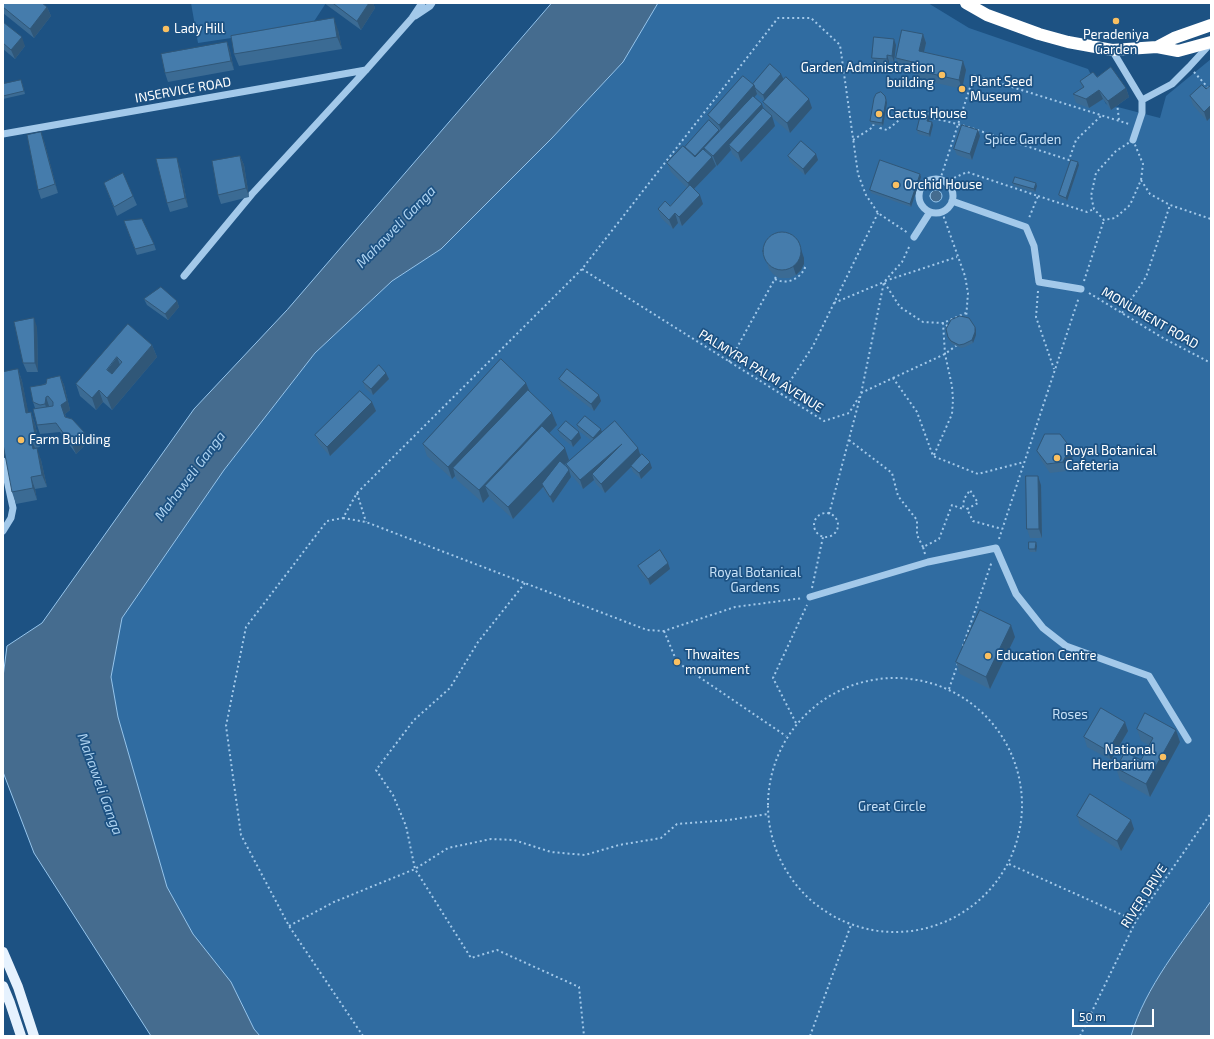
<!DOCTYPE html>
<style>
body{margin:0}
#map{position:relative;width:1214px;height:1039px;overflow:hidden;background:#1d5283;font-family:"Exo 2",sans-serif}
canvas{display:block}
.frame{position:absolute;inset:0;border:4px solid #fff;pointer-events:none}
.scale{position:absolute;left:1072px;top:1009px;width:82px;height:18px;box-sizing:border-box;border:2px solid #fff;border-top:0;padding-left:5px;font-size:12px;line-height:14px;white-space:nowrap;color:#fff;-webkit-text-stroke:3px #1d5283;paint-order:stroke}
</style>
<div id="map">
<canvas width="1214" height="1039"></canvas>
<div class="frame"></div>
<div class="scale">50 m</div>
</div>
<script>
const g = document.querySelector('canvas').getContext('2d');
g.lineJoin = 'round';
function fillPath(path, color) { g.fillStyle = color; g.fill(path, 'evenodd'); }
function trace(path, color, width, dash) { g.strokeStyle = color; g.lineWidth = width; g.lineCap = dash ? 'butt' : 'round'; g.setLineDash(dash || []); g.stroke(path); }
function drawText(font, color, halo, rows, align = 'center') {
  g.font = font + ' "Exo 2",sans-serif'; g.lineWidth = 3.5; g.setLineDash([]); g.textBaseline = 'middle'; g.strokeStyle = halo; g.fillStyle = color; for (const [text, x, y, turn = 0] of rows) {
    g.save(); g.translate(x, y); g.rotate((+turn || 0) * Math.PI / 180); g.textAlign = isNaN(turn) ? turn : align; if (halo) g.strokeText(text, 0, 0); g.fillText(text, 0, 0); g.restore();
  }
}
const green = new Path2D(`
 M191,3H326L311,26L198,43Z
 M658,3H928L969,28L1088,69L1106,104L1160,118L1166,96L1211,59V901C1183,942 1144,988 1131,1036H260L254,1029L231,982L193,934L167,887L118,717L111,677L122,618L224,470L315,353L392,281L441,249L552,138L623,62Z`);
const water = new Path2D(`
 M552,3H658L623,62L552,138L441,249L392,281L315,353L224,470L122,618L111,677L118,717L167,887L193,934L231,982L254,1029L260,1036H151L34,853L3,772V677L7,646L42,623L194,409L287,310Z
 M930 196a6 6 0 1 1 12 0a6 6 0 1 1-12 0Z
 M1211,901V1036H1131C1145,987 1183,942 1211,901Z`);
const path = new Path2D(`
 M1194,72L1211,91
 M1117,103L1119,120
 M929,117L965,126L1069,160L1076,140L1102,115
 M881,123L880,128L887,130L909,112L923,116
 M853,140L873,127L874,122
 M1133,140L1143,164L1141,180L1130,205L1115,218L1104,220L1094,209L1091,196L1096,173L1116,151Z
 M940,180L974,75L1129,124
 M1141,180L1150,194L1170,205L1211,219
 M945,182L967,172L1038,196L1029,218
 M916,187L921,189
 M1038,196L1087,212L1094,209
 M942,212L965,276L968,293L966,319
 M582,269L824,421L849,413L859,397
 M775,279C786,285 799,280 805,268L800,266
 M885,281L957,257
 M1084,281L1104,220
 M1038,291L1036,317L1054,369
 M1089,293L1163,338L1211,363
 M834,303L884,282L900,307L923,322L943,323L949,327
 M1122,313L1146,277L1170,205
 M729,362L777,275
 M893,378L945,354L957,345
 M861,393L893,378L917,412L933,456L978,474L1024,462
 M781,395L813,346L878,213
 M849,440L892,473L898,496L917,520V535L923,547
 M934,455L952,414L953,400L952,386L945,354L943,323L966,313
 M357,493L366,522
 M814 525a12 12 0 1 1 24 0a12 12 0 1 1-24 0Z
 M829,514L861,394L884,282L902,262L910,245
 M343,518L366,522L647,630L664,631L735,607L803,598
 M999,539L1079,297
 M925,554L923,547L939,539L952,505L963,509L964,499L970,490L978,503L967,509L973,521L1002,529
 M525,583L478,642L450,688L414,720L376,770L393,795L406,826L415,869L471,958L497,950L579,987L584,1036
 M812,588L823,537
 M664,631L677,662L786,736
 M963,646L992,561
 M768 805a127 127 0 1 1 254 0a127 127 0 1 1-254 0Z
 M949,689L958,663
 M796,723L773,678L807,605
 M1009,864L1136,921
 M289,926L334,902L415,869L448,848L491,839L514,840L551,852L585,855L619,845L661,838L677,824L729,820L768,814
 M363,1036L289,926L241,835L226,726L246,627L327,521L343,518L357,493L582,269L778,18H811L840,45L858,174L866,195L878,213L908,233
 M810,1036L851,925
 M1080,1036L1136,921L1211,813`);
const minor = new Path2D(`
 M415,16L430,6L432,3
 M1112,50L1142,100L1172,84L1189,67L1211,43
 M3,134L366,70
 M1133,140L1142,113V100
 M919 196a17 17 0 1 1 34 0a17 17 0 1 1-34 0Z
 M952,201L1026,227L1034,246L1039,282L1081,289
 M914,237L930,212
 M184,276L252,194L366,70L412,18L422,3
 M3,461L13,508L11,518L3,531
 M810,597L928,562L996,548L1016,594L1043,628L1066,646L1149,676L1188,740`);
const major = new Path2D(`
 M3,952L18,987L34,1036
 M3,986L10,1003L21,1036`);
const highway = new Path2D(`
 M966,3L987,15L1039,34L1068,42L1112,50L1157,47L1178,51L1211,42
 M1157,47L1174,38L1211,25`);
const wall = new Path2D(`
 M3,3L47,7L51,16L34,38L3,13Z
 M324,3H373L375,8L361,30Z
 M3,22L25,46L15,59L3,49Z
 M338,30L342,49L239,66L234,54Z
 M923,34L926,43L924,52L966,70L962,89L919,79L916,71L899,67L896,58Z
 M227,42L230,51L234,70L168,82L165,73Z
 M896,45L894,62L889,61V66L875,64L872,58Z
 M781,74L783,80L812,108L790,133L772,117L775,126L741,162L732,154L731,150L717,166L715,163L716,166L694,189L703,204L682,226L678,223L673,229L661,218L658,209L670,206L687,188L671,172L667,163L686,148L685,147L711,123L708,115L753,84ZM757,94L765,101L763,102L766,111L763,108L762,104L754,98Z
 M1097,77L1126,88L1129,97L1111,110L1103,99L1089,108L1076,103L1073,94L1082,88L1080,81Z
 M22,83L25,94L3,99V84Z
 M1206,89L1207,121L1193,105L1190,96Z
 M886,99L887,103L883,126L871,124L870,121Z
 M930,112L931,115L929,121L933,125L930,137L918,134L917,130Z
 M978,130L980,136L972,160L957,155L954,149Z
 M44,141L58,193L41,199L38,190Z
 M816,154L818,160L805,175L790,162L788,156Z
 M240,156L244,165L249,197L221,204L218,195Z
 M1079,165L1067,201L1060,198L1059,195Z
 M180,167L188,207L170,212L167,203Z
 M920,174L921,177L911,207L871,193L870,190Z
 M104,183L133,196L137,205L117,216Z
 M1013,183L1037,186L1035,192L1014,186Z
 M124,221L154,244L156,250L137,255Z
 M763,252L804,258V264L801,270L796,275L790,278H779L773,274L769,269Z
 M144,299L177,301L179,307L168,320L147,305Z
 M128,324L152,345L157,357L112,410L103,402L96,410L80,396L76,384Z
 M37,327L38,372H27L23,363Z
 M975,327L976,330V335L973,343L965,347L961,348L952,344L949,340L948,337Z
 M18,369L22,381L28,413L31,412L35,424L40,447L35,448L41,460L47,487L35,489L37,500L16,504L12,492Z
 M386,373L389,379L373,395L365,388L363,382Z
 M60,376L64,385L70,410L65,414L66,417L88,442L76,454L60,432L40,434L37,425L35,408L33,402L42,385Z
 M559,379L601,401L594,411L561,385Z
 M526,383L530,392L557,425L549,433L569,460L565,465L567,467L566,464L592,441L579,431L577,425L602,432L641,456L652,468L641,479L633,472L631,467L605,493L596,484L594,480L583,489L570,473L571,477L553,503L544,490L543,487L513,519L490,498L489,496L483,503L457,480L455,476L452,479L427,456L423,444Z
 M372,402L376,411L330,456L319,444L315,435Z
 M558,430L579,432L581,438L573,447L560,436Z
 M1037,451L1073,456L1067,471L1050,473L1041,460Z
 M1041,485L1042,538H1030L1027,529Z
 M1037,546L1036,552H1030L1029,549Z
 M668,563L670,569L650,585L641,573L638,566Z
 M1015,637L990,689L960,674L956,662Z
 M1125,722L1128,731L1111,760L1087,747L1084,737Z
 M1137,729L1180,742L1150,797L1120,780L1116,768L1141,760L1149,745L1141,741Z
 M1077,816L1131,820L1134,829L1121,851L1080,825Z`);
const shadedWall = new Path2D(`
 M369,3H373L375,8L361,30L357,21Z
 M47,7L51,16L34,38L30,29Z
 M334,18L338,30L342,49L337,37Z
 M923,34L926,43L922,60L919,51Z
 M22,37L25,46L15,59L11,50Z
 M894,39L896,45L894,62L892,56Z
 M227,42L230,51L234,70L231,61Z
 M887,55L889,61V66L887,59Z
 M963,61L966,70L962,89L959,80Z
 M781,74L784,80L765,101L763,95Z
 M754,85L757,94L723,134L719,125Z
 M1126,88L1129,97L1111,110L1108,101Z
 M1099,90L1103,99L1089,108L1086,99Z
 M885,96L887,103L883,126L882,123Z
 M809,99L812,108L790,133L787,123Z
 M762,104L765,113L729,145L731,150L717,166L713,156Z
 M1211,105V117L1207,121L1204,112Z
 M930,112L931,115L928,124L927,121Z
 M772,116L775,126L741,162L738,153Z
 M932,122L933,125L930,137L929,134Z
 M719,130L721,136L704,148L706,152L697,162L695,156Z
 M978,130L980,136L972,160L970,154Z
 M41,132L44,141L58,193L55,184Z
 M816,154L818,160L805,175L803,169Z
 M240,156L244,165L249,197L246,188Z
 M712,157L716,166L691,192L688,183Z
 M177,158L180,167L188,207L185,198Z
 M1078,162L1079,165L1067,201L1066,198Z
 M920,174L921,177L911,207L910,204Z
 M1036,183L1037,186L1035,192L1034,189Z
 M700,195L703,204L682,226L679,217Z
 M675,213L678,223L673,229L669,220Z
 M801,249L804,258V264L801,270L796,275L793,266Z
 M177,301L179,307L168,320L165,314Z
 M34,318L37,327L38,372L35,363Z
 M975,327L976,330V335L973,343L972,340Z
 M152,345L157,357L112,410L107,398Z
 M117,357L122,370L111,382L107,370Z
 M18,369L22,381L31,425L26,413Z
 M386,373L389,379L373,395L371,389Z
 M60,376L64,385L70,410L65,414L68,426L61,405Z
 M526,383L531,395L453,468L455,476L452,479L448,467Z
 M99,390L103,402L96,410L92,398Z
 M599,395L601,401L594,411L591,404Z
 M46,397L49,406L48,413L45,404Z
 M372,402L376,411L330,456L327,447Z
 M31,412L35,424L40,447L35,435Z
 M552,413L557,425L493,492L485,486L489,496L483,503L479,490Z
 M601,429L603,435L596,444L593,438Z
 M579,432L581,438L573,447L571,441Z
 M85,433L88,442L76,454L72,445Z
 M30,436L35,448L33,449Z
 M622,444L592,474L594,480L583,489L580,480Z
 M1070,447L1073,456L1067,471L1063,462Z
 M37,448L41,460L47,487L42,475Z
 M565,448L569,460L543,487L542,484L543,487L513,519L508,507Z
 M638,448L641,457L605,493L601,484Z
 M650,462L652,468L641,479L639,473Z
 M569,470L571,477L553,503L550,497Z
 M1038,476L1041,485L1042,538L1039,529Z
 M31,477L35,489L37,500L33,488Z
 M1036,542L1037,546L1036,552L1035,549Z
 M668,563L670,569L650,585L648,579Z
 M1011,625L1015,637L990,689L986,677Z
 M1125,722L1128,731L1111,760L1108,751Z
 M1176,730L1180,742L1150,797L1146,784Z
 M1131,820L1134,829L1121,851L1117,841Z`);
const building = new Path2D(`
 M3,3H42L47,7L30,29L3,7Z
 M333,3H369L357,21Z
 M334,18L337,37L234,54L231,36Z
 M3,22L22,37L11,50L3,43Z
 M902,30L923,34L919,51L963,61L959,80L915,70L917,63L896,58Z
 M874,37L894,39L892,56L887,55V59L872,58Z
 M227,42L231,61L165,73L161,54Z
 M770,64L781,74L763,95L755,88L754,85L753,84Z
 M1111,67L1126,88L1108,101L1099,90L1086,99L1073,94L1084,87L1080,81L1093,72L1097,77Z
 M743,76L754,85L719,125L708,115Z
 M786,77L809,99L787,123L763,102Z
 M21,80L24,91L3,96V84Z
 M1202,85L1206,89L1211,85V105L1204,112L1190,96Z
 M881,92L885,96L886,100L882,123L870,121L874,98L876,94Z
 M753,96L762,104L713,156L704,148Z
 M763,108L772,116L738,153L729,145Z
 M922,110L930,112L927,121L932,122L929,134L917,130Z
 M709,120L719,130L695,156L685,147Z
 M962,125L978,130L970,154L954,149Z
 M41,132L55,184L38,190L27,135Z
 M801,141L816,154L803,169L788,156Z
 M683,146L695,157L703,149L712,157L688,183L667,163Z
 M240,156L246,188L218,195L212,161Z
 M177,158L185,198L167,203L156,159Z
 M880,160L920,174L910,204L870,190Z
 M1071,160L1078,162L1066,198L1059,195Z
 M123,173L133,196L114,207L104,183Z
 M1015,177L1036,183L1034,189L1013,183Z
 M690,185L700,195L679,217L675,213L669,220L658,209L665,201L670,206Z
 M142,219L154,244L135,249L124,221Z
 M763 251a19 19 0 1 1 38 0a19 19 0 1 1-38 0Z
 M161,287L177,301L165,314L144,299Z
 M960,316L969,318L975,327V332L972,340L964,344L959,345L951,341L948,337L946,329L951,320Z
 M34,318L35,363H23L14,322Z
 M128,324L152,345L107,398L99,390L92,398L76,384ZM117,357L122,362L112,374L107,370Z
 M501,359L526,383L448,467L423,444Z
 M379,365L386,373L371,389L363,382Z
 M18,369L26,413L31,412L35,435L30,436L33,449L37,448L42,475L31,477L33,488L12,492L3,444V372Z
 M567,369L599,395L591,404L559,379Z
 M60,376L67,401L61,405L65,417L72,419L85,433L72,445L56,423L37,425L33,409L53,406V402L48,396L46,397L45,404L40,405L33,402L30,387L42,385L46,384L47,379Z
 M528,390L552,413L479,490L453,468Z
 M360,391L372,402L327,447L315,435Z
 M585,416L601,429L593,438L577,425Z
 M566,421L579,432L571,441L558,430Z
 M615,421L638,448L601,484L592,474L622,444L580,480L566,464Z
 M542,426L565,448L508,507L485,486Z
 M1045,434H1060L1070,447L1063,462L1047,464L1037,451Z
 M642,454L650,462L639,473L631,466Z
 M560,461L567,467L569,470L550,497L542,484Z
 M1026,476H1038L1039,529H1027Z
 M1029,542H1036L1035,549H1029Z
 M660,550L668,563L648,579L638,566Z
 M980,610L1011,625L986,677L956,662Z
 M1101,708L1125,722L1108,751L1084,737Z
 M1145,713L1176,730L1146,784L1116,768L1125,752L1141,760L1153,738L1137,729Z
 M1090,794L1131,820L1117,841L1077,816Z`);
const markers = [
 [1116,21,4,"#fac061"],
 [166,29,4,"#fac061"],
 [942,75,4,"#fac061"],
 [962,89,4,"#fac061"],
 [879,114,4,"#fac061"],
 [896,185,4,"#fac061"],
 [21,440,4,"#fac061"],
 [1057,458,4,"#fac061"],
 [988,656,4,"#fac061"],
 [677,662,4,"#fac061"],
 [1163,757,4,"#fac061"]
];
const poiNames = [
 ["Lady Hill",174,29],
 ["Peradeniya",1116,35,"center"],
 ["Garden",1116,50,"center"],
 ["Garden Administration",934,68,"right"],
 ["building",934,83,"right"],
 ["Plant Seed",970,82],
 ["Museum",970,97],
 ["Cactus House",887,114],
 ["Orchid House",904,185],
 ["Farm Building",29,440],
 ["Royal Botanical",1065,451],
 ["Cafeteria",1065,466],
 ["Thwaites",685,655],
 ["monument",685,670],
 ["Education Centre",996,656],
 ["National",1155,750,"right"],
 ["Herbarium",1155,765,"right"]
];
const streetNames = [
 ["INSERVICE ROAD",183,90,-10],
 ["MONUMENT ROAD",1150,318,30],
 ["PALMYRA PALM AVENUE",761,371,32],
 ["RIVER DRIVE",1144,896,-57]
];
const parkNames = [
 ["Spice Garden",1023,140],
 ["Royal Botanical",755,573],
 ["Gardens",755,588],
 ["Roses",1070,715],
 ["Great Circle",892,807]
];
const waterNames = [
 ["Mahaweli Ganga",396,227,-46],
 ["Mahaweli Ganga",190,476,-53],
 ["Mahaweli Ganga",100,784,70]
];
fillPath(green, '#306ca1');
fillPath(water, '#456c8f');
trace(water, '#96c5ec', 1);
trace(path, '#a3c9ea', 2, [2, 3]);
trace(minor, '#a3c9ea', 7);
trace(major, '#e6f2fe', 10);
trace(highway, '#fff', 12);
fillPath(wall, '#3b6b94');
fillPath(shadedWall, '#305778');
fillPath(building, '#457cac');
trace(building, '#305778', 1);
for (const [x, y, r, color] of markers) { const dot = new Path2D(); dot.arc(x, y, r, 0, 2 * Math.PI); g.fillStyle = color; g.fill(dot); trace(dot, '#1d5283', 1.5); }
drawText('13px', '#fff', '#1d5283', poiNames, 'left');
drawText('13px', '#fff', '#1d5283', streetNames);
drawText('13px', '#c7e1f7', '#1d5283', parkNames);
drawText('italic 14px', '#aed3f1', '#1d5283', waterNames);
</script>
